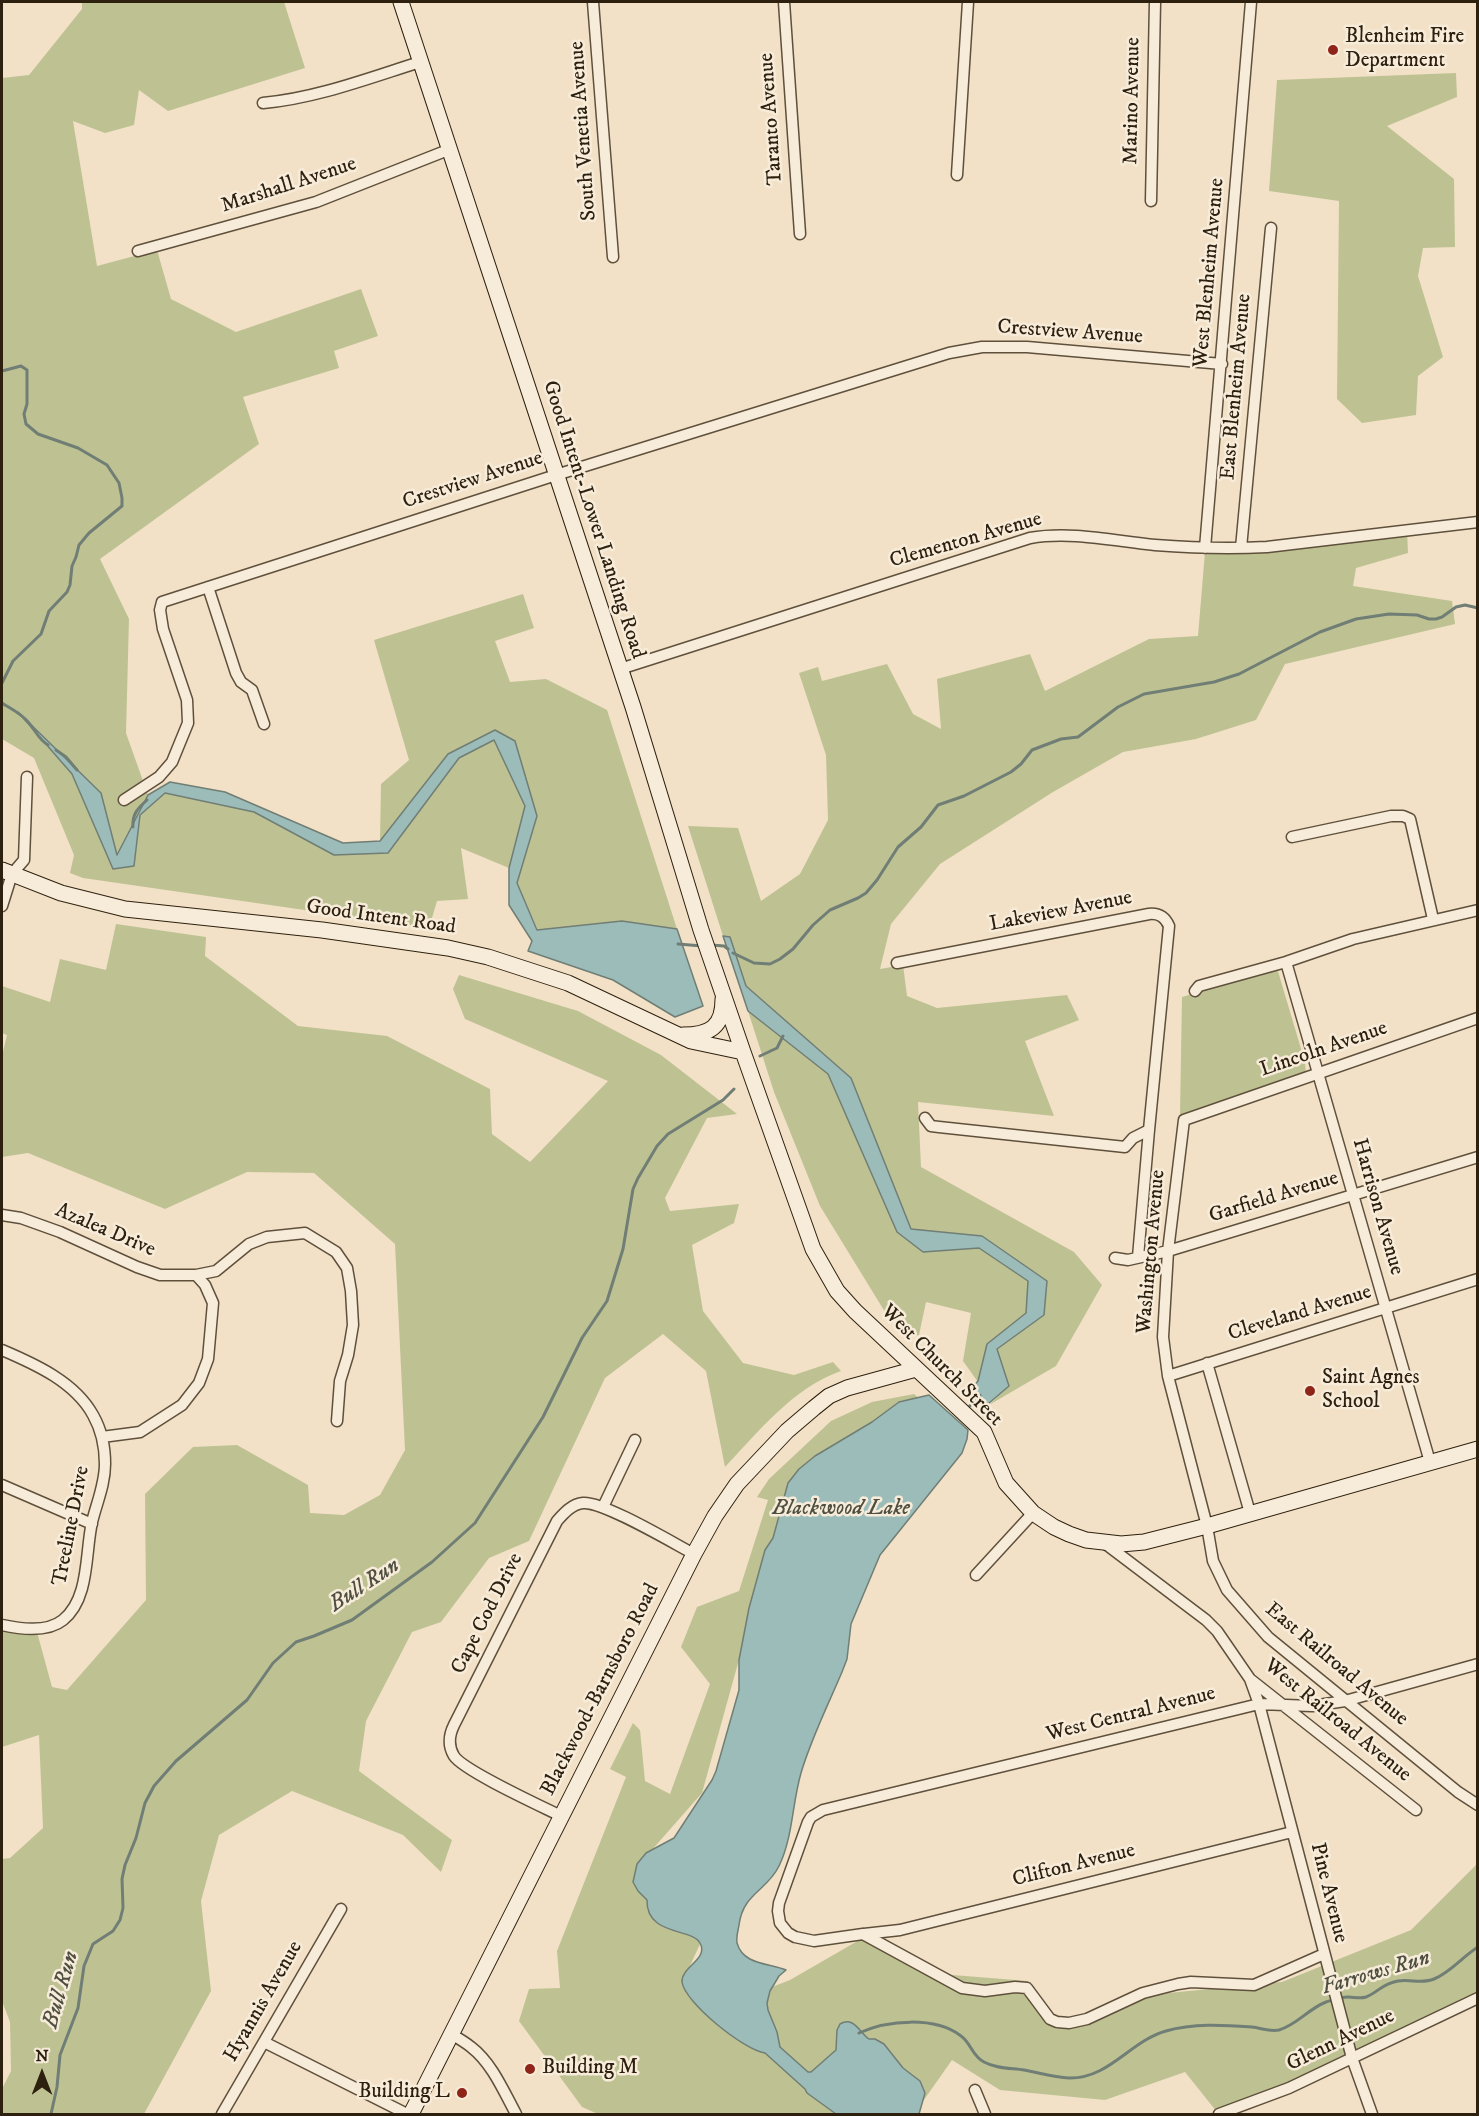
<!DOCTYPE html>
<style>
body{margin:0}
#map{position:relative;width:1479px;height:2116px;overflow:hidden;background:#f2e1c6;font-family:"IM FELL DW Pica",serif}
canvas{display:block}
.frame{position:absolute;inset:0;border:3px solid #2e200e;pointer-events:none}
.north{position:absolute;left:12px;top:2044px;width:60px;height:60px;-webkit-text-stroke:4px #f7ecda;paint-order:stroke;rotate:0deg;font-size:16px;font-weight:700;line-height:24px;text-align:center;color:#2e200e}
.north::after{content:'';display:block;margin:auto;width:21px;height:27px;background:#2e200e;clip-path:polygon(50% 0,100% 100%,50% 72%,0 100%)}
</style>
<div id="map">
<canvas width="1479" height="2116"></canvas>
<div class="frame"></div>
<div class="north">N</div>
</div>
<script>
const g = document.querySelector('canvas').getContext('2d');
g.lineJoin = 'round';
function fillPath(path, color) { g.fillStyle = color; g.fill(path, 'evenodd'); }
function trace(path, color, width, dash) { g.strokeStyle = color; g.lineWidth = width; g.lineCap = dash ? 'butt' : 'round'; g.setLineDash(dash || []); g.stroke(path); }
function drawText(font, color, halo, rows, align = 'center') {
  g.font = font + ' "IM FELL DW Pica",serif'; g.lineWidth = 5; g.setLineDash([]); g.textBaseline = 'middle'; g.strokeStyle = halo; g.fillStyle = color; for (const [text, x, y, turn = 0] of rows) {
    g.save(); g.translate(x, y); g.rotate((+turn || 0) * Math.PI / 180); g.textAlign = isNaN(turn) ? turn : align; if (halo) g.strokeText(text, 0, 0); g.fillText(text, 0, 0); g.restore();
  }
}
const green = new Path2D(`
 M82,2H284L305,68L168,111L139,90L134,125L105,133L73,121L97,266L157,250L171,299L236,332L361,289L378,336L334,351L339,368L243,397L259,444L100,559L129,619L126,733L148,795L117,856L101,793L25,721L72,774L114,869L134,866L140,815L164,793L254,812L334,855L387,853L459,758L494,740L525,806L509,868L461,848L468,899L437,901L429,928L83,878L70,873L74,855L34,758L2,739V78L29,75L82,9Z
 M1456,73L1457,97L1387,126L1454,179L1455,247L1423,248L1418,276L1443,357L1418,376L1416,415L1362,423L1337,399L1339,201L1269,191L1277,80Z
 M1407,530L1408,553L1356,568L1353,586L1452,601L1455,624L1285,664L1256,720L1196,739L1123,752L1053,792L940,864L891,924L880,969L903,965L907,996L937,1008L1067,995L1079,1020L1025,1041L1054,1116L918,1102L921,1167L1074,1252L1102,1285L1056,1366L989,1405L1009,1386L997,1349L1044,1315L1047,1281L982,1236L911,1229L851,1078L746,986L730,937L723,936L688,826L738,828L761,901L800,874L828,820L826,755L799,673L818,667L822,681L887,664L913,714L941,729L937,679L1030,654L1045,691L1149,639L1198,636L1205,552Z
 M523,594L534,628L495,641L510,682L546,679L607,710L677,929L622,921L538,930L517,883L537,816L495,730L448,754L380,841L381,784L409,760L374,640Z
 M116,924L206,937L205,956L298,1026L387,1036L490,1089L492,1134L530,1162L608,1081L465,1019L453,989L459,975L578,1011L661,1055L737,1114L707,1118L665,1198L670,1211L739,1204L734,1223L692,1245L703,1311L743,1363L794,1375L833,1362L841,1371C793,1388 759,1431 725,1467L706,1371L663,1334L605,1378L529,1541L489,1558L441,1622L412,1632L366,1721L359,1771L452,1840L441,1872L403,1835L292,1791L219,1835L201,1901L211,1991L144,2114H2V2089L11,2071L10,2022L2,2001V1859L10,1858L43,1828L39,1735L2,1747V1627L37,1632L52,1687L67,1690L146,1600L145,1494L193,1447L237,1445L308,1485L310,1513L344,1515L380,1495L405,1450L395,1244L314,1173L247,1172L165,1209L28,1153L2,1157V1056L7,1035L2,1033V986L50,1002L60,959L106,970Z
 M1277,968L1305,1062L1306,1075L1185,1114H1180L1182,997Z
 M748,1011L828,1074L897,1232L923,1252L979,1248L1028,1281L1026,1313L987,1344L978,1382L963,1361L971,1313L926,1302L919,1335L912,1336L885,1312L820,1206L774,1092Z
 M914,1394L920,1399L788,1483L702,1793L636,1868L668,1922L701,1942L682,1983L705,2013L790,1980L861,1939L940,1974L1028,1981L1056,2029L1127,1997L1282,1982L1411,1930L1477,1864V1998L1365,2056L1217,2112L1185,2072L1105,2100L1000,2090L952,2060L914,2114H598L582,2107L519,2021L529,1989L560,1988L557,1951L626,1777L610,1769L633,1723L640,1730L645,1781L670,1794L710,1684L681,1647L697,1607L739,1591L768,1500L757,1497L769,1479L831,1421L872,1402Z`);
const water = new Path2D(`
 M18,712L101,793L117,855L148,795L170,782L225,792L343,843L380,841L448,754L495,730L515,741L537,816L517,883L537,930L622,921L677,929L703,1006L675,1017L613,980L528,951L532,941L509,905V868L525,806L494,740L459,758L388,853L334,855L254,812L165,793L140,815L134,866L113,869L72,774Z
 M723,936L730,937L746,986L851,1078L911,1229L982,1236L1047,1281L1044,1315L997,1349L1009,1386L988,1404L971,1389L978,1381L987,1344L1026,1313L1028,1281L979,1248L923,1252L897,1232L828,1074L748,1011Z
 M929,1395L968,1430L967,1439L962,1453L880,1555L851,1624L847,1659L842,1672C828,1705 811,1739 801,1773C792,1804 793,1837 779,1866C767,1891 743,1893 739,1925C738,1931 736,1937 737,1943C743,1965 769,1963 786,1970L779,1976L770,1991L767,2003L768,2010L777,2032L780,2047L808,2072H811L836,2050L837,2030L840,2024C854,2016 859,2032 869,2039H875L884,2044L903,2068L920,2081L925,2093L919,2114H836L807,2093L805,2089L765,2053C744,2050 685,2003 682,1982C681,1967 709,1959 700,1943C692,1928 646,1936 647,1900L638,1891L633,1882L637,1864L646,1853L674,1838L712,1780L716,1771L739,1690V1660L749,1608L765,1550L773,1538L788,1483L799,1469L815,1456L872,1422L899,1402Z`);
const stream = new Path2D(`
 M2,371L21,366L27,370V404L24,414L26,424L38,434L78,448L107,465L119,483L122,498V506L89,533L79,545L76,557L72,566L70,585L67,592L49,611L41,634L13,661L2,683
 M2,703C11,709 21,713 29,723C36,731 38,739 48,745
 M56,750L66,757L77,770
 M133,827C132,814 138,808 147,800
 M678,944L702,946
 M711,945L724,946L728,949
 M733,953L754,963L770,964L780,959L793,949L813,925L830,910L858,898L866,893L877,880L898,847L921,827L938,805L964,796L1011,772L1021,764L1032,750L1061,739L1078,737L1118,707L1144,694L1214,682L1239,674L1320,632L1356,619L1389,614L1417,615L1429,619H1436L1442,617L1456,607L1465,605L1478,608
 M760,1056L777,1048L783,1036
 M966,1410L980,1395
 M859,2033C887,2020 935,2016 961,2036C971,2043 972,2056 984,2062C997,2069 1011,2068 1024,2070C1040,2073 1054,2077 1069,2078C1109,2079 1130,2041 1166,2031C1193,2023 1224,2025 1252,2027C1261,2028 1270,2032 1279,2030C1297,2025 1308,2009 1326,2002C1333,2000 1341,1997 1348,1997C1354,1997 1360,1999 1366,1997C1379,1992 1381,1984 1398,1981C1411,1979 1422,1984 1434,1979C1451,1972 1462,1957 1478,1947
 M51,2114L57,2087L60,2055L78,2008L84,1966L93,1944L113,1931L120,1920L123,1908L122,1879L125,1865L136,1838L145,1803L154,1786L176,1761L247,1700L273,1663L296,1642L314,1636L352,1620L432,1562L475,1523L543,1417L582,1338L607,1301L623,1249L633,1189L638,1178L657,1146L668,1134L723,1100L734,1089`);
const street = new Path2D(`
 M593,2L613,257
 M784,2L800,234
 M263,103C317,98 369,78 420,62
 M957,175L968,2
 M1151,201L1155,2
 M138,251L316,202L448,150
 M1205,548L1251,2
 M1241,548L1271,228
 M208,587L236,673L241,682L252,690L264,724
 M620,669L1030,538C1071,531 1114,541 1155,545C1193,548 1230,549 1267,547L1478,522
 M124,800L159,777L172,762L188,723L187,700L163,629L160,610L162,602L556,475L949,353L982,347H1027L1222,364
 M1292,837L1391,816H1403L1410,819L1433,919
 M2,906L12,874L24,860L27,777
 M1286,962L1430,1462
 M897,963L1149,914C1159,913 1165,917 1169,926L1149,1130L1133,1138L1125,1147L939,1127L931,1126L925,1118
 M1195,991L1199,986L1286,962L1353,939L1478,910
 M1478,1018L1184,1120L1168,1251L1163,1337L1168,1376L1207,1526L1213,1561L1227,1590L1268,1637L1458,1792L1478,1805
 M2,1215L21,1218L60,1232L137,1267L160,1275H196L216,1271L249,1244L267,1237L305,1233L336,1252L347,1268L351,1291L353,1325L348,1355L340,1381L337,1421
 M1138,1257L1149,1130
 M1115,1258L1128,1260L1168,1251L1478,1157
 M2,1350C35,1364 75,1382 93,1415C101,1429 105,1447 105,1464C105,1484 97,1502 92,1522C85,1553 90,1598 63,1620C47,1633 20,1629 2,1625
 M1207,1363L1250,1513
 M1168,1376L1478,1279
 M102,1437L140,1432L182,1405L199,1383L208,1359L213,1303L205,1285L196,1275
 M2,1485L92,1524
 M603,1507L635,1440
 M1103,1542L1206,1620L1217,1631L1250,1679L1416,1810
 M976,1575L1033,1513
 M1250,1679L1259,1704L1352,2058L1372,2114
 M561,1816C541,1806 464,1771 454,1756C448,1746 449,1735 454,1725L557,1521C564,1513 572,1504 583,1503C603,1501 673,1543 694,1554
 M864,1934L900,1930L1292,1832
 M1324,1954L1254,1985L1191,1982L1178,1984L1143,1993L1087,2019L1069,2023L1057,2022L1050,2019L1027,1988L1015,1987L985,1991L962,1988L863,1934L814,1941L795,1937L788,1933L780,1923L778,1911L779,1903L808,1822L811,1817L823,1810L1259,1704L1312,1706L1345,1701L1478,1664
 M451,2034C458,2038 465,2042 471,2047C492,2063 504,2092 516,2114
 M264,2042L407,2114
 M975,2090L985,2114
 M222,2114L341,1909
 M1219,2114L1289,2088L1478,1998`);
const secondary = new Path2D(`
 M401,2L633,707L701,930L743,1052L813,1249L837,1291L855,1311L984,1432L1006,1483L1033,1513L1054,1527L1069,1534L1086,1540L1121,1544L1144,1542L1207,1526L1478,1449
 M2,870L61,893L125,909L322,930L448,948L488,957L568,983L691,1041L743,1052
 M683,1035C710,1035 723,1027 723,999
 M411,2114L694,1554L715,1516L737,1484L787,1431L814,1408L829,1396L847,1388L916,1369`);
const markers = [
 [1333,50,6,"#8f2418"],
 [1310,1391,6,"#8f2418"],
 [530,2069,6,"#8f2418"],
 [462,2093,6,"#8f2418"]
];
const poiNames = [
 ["Blenheim Fire",1345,38],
 ["Department",1345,62],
 ["Saint Agnes",1322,1379],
 ["School",1322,1403],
 ["Building M",542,2069],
 ["Building L",450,2093,"right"]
];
const streetNames = [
 ["Marino Avenue",1133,101,-89],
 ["Taranto Avenue",772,119,-94],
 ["South Venetia Avenue",584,131,-94],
 ["Marshall Avenue",289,186,-18],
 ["West Blenheim Avenue",1210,273,-85],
 ["Crestview Avenue",1070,333,4],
 ["East Blenheim Avenue",1237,387,-85],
 ["Crestview Avenue",473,481,-18],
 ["Good Intent-Lower Landing Road",593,520,72],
 ["Clementon Avenue",966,541,-16],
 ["Lakeview Avenue",1061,912,-11],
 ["Good Intent Road",381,918,8],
 ["Lincoln Avenue",1324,1050,-19],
 ["Garfield Avenue",1274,1198,-17],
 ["Harrison Avenue",1377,1207,74],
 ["Azalea Drive",105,1231,23],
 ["Washington Avenue",1152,1252,-85],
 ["Cleveland Avenue",1300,1314,-17],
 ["West Church Street",941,1366,45],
 ["Treeline Drive",72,1526,-79],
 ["Cape Cod Drive",488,1614,-63],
 ["East Railroad Avenue",1336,1665,40],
 ["Blackwood-Barnsboro Road",601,1690,-63],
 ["West Central Avenue",1131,1715,-14],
 ["West Railroad Avenue",1337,1721,39],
 ["Clifton Avenue",1074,1866,-14],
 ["Pine Avenue",1328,1893,76],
 ["Hyannis Avenue",264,2002,-60],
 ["Glenn Avenue",1341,2041,-26]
];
const waterNames = [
 ["Blackwood Lake",841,1509],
 ["Bull Run",365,1586,-33],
 ["Farrows Run",1376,1974,-16],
 ["Bull Run",62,1990,-74]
];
fillPath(green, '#bec293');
fillPath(water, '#9cbcb9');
trace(water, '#707e75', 1.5);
trace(stream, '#707e75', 3);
trace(street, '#5f503c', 13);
trace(secondary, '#2e200e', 17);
trace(street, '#f7ecda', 10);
trace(secondary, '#f7ecda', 15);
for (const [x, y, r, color] of markers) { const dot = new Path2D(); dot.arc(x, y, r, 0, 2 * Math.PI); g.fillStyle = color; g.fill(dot); trace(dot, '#f7ecda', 2); }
drawText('21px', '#2e200e', '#f7ecda', poiNames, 'left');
drawText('21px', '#2e200e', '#f7ecda', streetNames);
drawText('italic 22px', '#4f4f41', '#f7ecda', waterNames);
</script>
